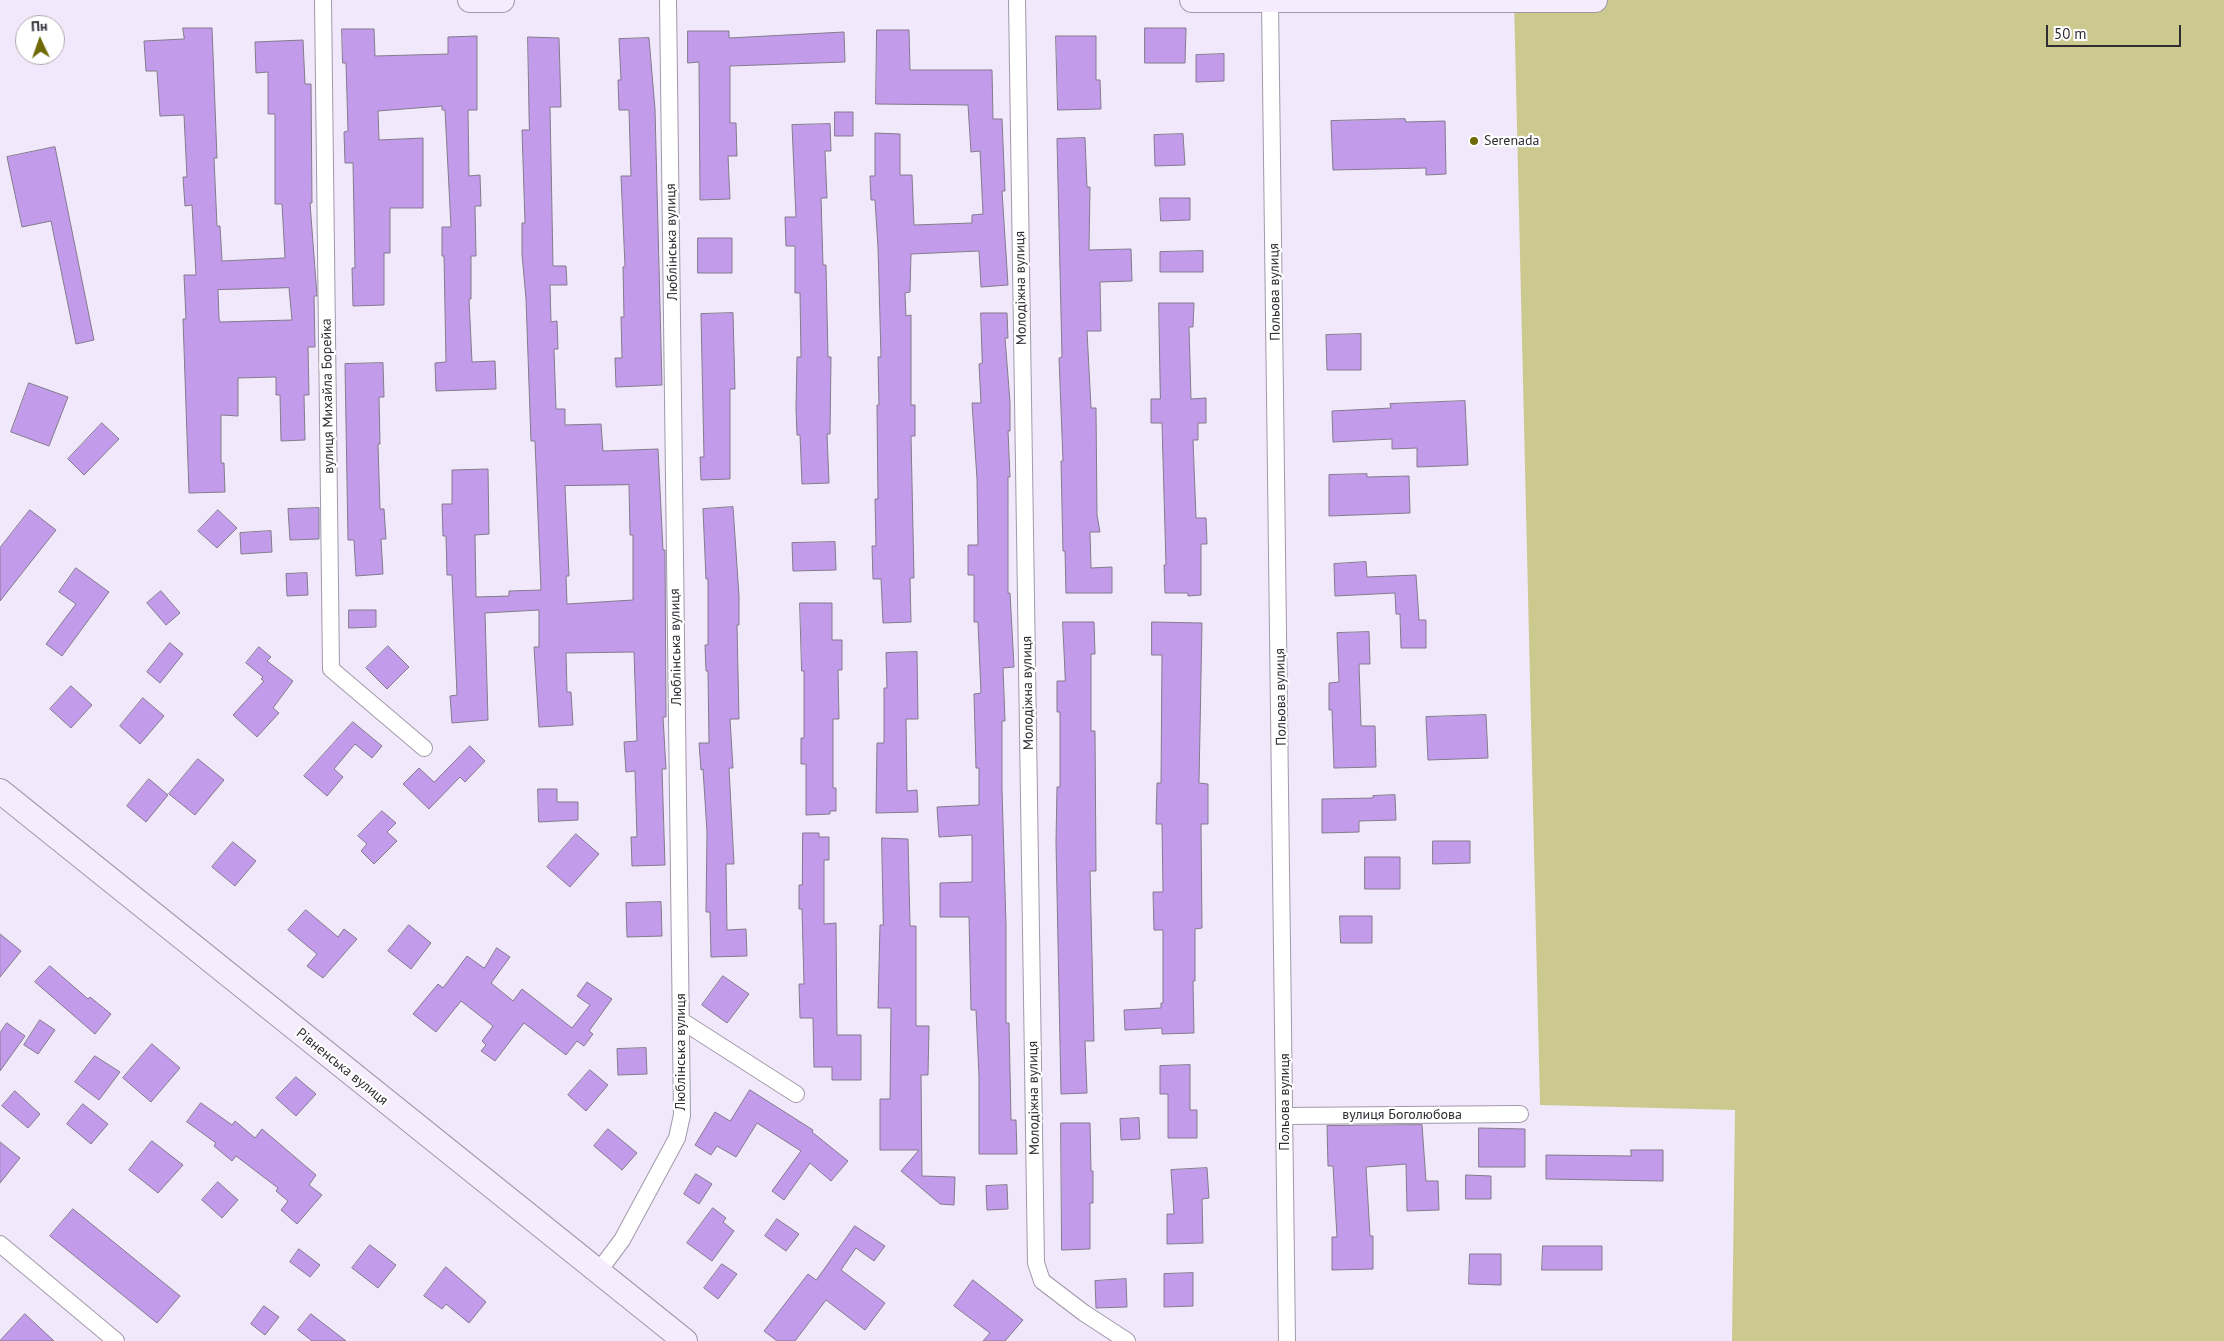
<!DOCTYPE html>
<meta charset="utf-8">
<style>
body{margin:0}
#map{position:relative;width:2224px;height:1341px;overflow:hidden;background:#f1e9fb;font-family:"PT Sans",sans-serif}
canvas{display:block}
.north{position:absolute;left:15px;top:15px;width:50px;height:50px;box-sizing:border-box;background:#fff;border:1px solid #acabad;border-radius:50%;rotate:357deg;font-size:14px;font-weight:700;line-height:20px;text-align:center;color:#2f2c32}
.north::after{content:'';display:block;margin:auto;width:18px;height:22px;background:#6e6903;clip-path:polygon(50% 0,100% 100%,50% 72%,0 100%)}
.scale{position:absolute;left:2046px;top:25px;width:135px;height:22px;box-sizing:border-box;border:2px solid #2f2c32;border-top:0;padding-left:6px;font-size:15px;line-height:18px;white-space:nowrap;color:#2f2c32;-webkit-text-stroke:4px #fff;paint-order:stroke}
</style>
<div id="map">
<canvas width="2224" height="1341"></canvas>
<div class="north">Пн</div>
<div class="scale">50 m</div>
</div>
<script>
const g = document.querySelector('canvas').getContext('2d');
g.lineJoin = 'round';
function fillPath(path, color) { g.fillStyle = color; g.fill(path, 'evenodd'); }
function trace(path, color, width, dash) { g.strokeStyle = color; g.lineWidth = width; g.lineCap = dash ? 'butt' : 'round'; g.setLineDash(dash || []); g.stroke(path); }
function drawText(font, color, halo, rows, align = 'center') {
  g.font = font + ' "PT Sans",sans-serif'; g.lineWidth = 4.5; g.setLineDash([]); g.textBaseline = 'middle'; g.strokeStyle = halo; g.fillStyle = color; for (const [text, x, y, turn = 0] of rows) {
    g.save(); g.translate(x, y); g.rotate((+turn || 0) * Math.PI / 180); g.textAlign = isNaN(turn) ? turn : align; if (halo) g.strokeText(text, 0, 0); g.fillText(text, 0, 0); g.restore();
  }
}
const green = new Path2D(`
 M1514,0H2224V1341H1732L1735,1110L1540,1105Z`);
const building = new Path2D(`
 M183,28H212L217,158H214L217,226H220L222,261L285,258L282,204H275V114H268V72L256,73L255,42L303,40L305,84H311L312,203H310L317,296H314L315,347H308L309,395H304L305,440L281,441L280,395H276V377L238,378V416L221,415V463H224L225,492L189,493L183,319H186L184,275H196L192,205L185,206L183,177H187L184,115L160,116L157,71H146L144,41L184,39ZM289,288L292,320L220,322L219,318L218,290Z
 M1145,28H1186L1185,63H1145Z
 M342,29H374L375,56L448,54V37L477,36V110H468L469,176L480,175L481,206H475L476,256H471V299H469L472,362L495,361L496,389L436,391L435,363L446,362L444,256H442V227H451L445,110H442V106L378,111L379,140L423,138V208H390V253H384V305L353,306L352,268H355L353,163H345L344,132L348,131L346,63H343Z
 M877,30H909L910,70H992L993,119H1002L1005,191H1002L1008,285L981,287L979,251L911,254L910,292L905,293L906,316L911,315V405H915V436H911L914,578H910L911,622L883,623L881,579H873L872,546H876L875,499H878L877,405H879L878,357H881L878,247L875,200H871L870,176H875V133L900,134V175H912L914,225L972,223V215L983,214L980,151L971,152L968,105L876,104Z
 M688,31H729V38L844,32L845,62L730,66V123H736L737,156H728L730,199L700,200L699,62L688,63Z
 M1056,36H1096V80H1100L1101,109L1058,110Z
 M528,37L559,38L561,107H550L553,266H566L567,285H550L551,322L557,321L558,349H554L556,409H565V425L601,424L603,451L658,449L663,550H665L666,717H663L666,769H662L665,865L632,866L631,837H637L635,771L626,772L624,742L637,741L634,652L566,653L567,692H571L573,725L539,727L534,647H539V610L485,613L488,720L452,723L450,696L457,695L452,575H447L446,536H443L442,504H452V470L488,469L489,534L475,535L476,597L509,596V591L541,590L535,441H531L526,299L522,254V223H525L522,130H529ZM629,485L630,535H633V600L567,604L566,576H569L565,486Z
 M649,38L655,109L662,385L616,387L615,358H622L621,317H624L623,267L625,266L621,176H631L629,110H619L618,80H621L619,39Z
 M1224,54V81L1196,82V55Z
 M835,112H853V136H835Z
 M1405,119L1406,122L1445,121L1446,174L1426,175V168L1333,170L1331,121Z
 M830,124L831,151H825L827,198H821L823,265H826L828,357H831L830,434H827L829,483L802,484L800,435H797L796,408L797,357H801L800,293H795V246H786L785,217H796L792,125Z
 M1183,134L1185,165L1155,166L1154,135Z
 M1085,138L1087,187H1090L1089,250L1131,249L1132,281L1100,282L1101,331H1087L1091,408H1096L1097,515L1100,532H1090L1091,568L1112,567V593H1066L1065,551H1063L1061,461H1063L1059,358L1062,357L1057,139Z
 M55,147L94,340L76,344L51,221L22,227L7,157Z
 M1160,198H1190V220L1161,221Z
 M698,238H732V273H698Z
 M1203,251V272H1160V252Z
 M1159,303H1194L1193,327H1189L1191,399L1206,398V423H1198V440H1193L1196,518H1206L1207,544H1201V595L1188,596V593H1165L1164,565H1166L1162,423H1151V399H1160Z
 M733,313L735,389H730V479L701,480L700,457H704L701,314Z
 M981,313H1007L1008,338H1005L1010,402V431H1008L1010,477H1008V593H1010L1014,667L1003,668L1005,721H1002V790L1006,925V1023H1009L1011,1120H1016L1017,1154H979V1076L976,1010H971L969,917H940V883L972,882V835L939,837L937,807L979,805V768H976L974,694L981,693L978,622H974V575H968V545H978L977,479L972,403H981L979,364L982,363Z
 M1361,334V370H1327L1326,335Z
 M383,363L384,397H379L380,444H378L380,509H384L386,539H381L383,574L356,576L354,540H348L345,364Z
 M29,383L68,397L49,446L11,432Z
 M1465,401L1468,465L1417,467V448L1392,449V439L1333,442L1332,411L1391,408L1390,404Z
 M102,423L119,439L84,475L68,459Z
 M1367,474V477L1409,476L1410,513L1329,516V475Z
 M733,507L739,596V625H737L739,719H730L733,768H729L734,864H726L727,930L746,929L747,956L711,957L710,912H706L707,832L703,769L701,770L699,743H709L708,671H706L705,645H708V579H706L703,509Z
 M319,508V539L290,540L288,509Z
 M30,510L56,530L0,601V548Z
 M218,510L237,528L217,548L198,531Z
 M271,531L272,552L241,554L240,533Z
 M835,542L836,570L793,571L792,543Z
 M1366,562L1367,577L1416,575L1419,620H1426V648H1401L1400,614H1396L1395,593L1335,596L1334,564Z
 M76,568L109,592L62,656L46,644L76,604L59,592Z
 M307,573L308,595L287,596L286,574Z
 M161,591L180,613L166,625L147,603Z
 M800,603H832V640H842V670H838L839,719H833V788H836V811H830V814L806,815V764H801V738H804V671H802Z
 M349,610H376V627L349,628Z
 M1063,622H1094L1095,654H1091V731H1095L1096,871H1090L1094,1041H1085L1087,1093L1061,1094L1056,842L1057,787H1060V712H1057V681H1065Z
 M1152,622L1202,623L1199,783L1208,784V824H1201L1202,928L1195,929V981H1193L1194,1033L1162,1034V1028L1125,1030L1124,1010L1161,1008V1003H1163V930H1154L1153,892H1163L1162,824H1156L1157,783H1161L1162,655H1152Z
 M1369,632L1370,664H1359L1361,726H1375L1376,767L1334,768L1332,710H1329V683L1339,682L1337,633Z
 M170,643L183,654L160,683L147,672Z
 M388,646L409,667L387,689L366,668Z
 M259,647L271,657L267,661L293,681L273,708L279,713L257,737L233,715L264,681L261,679L263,677L246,663Z
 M917,652L918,719H906L907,791L917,790L918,812L876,813L877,743H884V688H887L886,653Z
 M71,686L92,705L71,728L50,709Z
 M143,698L164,716L140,744L120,726Z
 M1486,715L1488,758L1428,760L1426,717Z
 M353,722L382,746L372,758L355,744L334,769L343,777L327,796L304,776Z
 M470,746L485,761L465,782L460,777L429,809L403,784L419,768L434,782Z
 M198,759L224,780L195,815L169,794Z
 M149,779L168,795L146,822L127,806Z
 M538,789H557V802H578V820L539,822Z
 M1395,795L1396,820L1359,821V832L1322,833V799L1373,798V796Z
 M382,811L396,823L387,832L397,841L374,864L361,851L367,844L358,836Z
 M803,833H819V837H829V860H824V924L836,923L837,1035H861V1080H832V1067H814L813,1018H800L799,984H804L802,909H799V885H802Z
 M576,834L599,854L570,887L547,867Z
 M882,838L908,839L910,926H916V1026H929L928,1075H921L922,1176L955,1177L954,1205L940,1204L901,1171L919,1150H880V1099H890L891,1008H878L880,925H883Z
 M1433,841H1470V863L1433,864Z
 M233,842L256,861L235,886L212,867Z
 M1365,857H1400V889H1365Z
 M661,902L662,936L627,937L626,903Z
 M306,910L338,937L344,929L357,939L323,978L307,966L317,954L288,930Z
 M1340,916H1372V943H1341Z
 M409,925L431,943L411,969L388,951Z
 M0,934L21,951L0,977Z
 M497,948L510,957L491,983L513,1001L522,989L572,1028L590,1005L577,996L587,982L612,999L589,1031L593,1034L584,1046L577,1041L566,1055L524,1023L495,1061L481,1051L486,1045L482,1041L493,1026L461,1001L436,1032L413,1014L438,984L443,988L467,956L484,968Z
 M50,966L88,999L90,997L111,1014L95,1034L35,982Z
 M723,976L749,994L727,1023L702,1005Z
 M40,1020L55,1030L38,1054L24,1045Z
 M7,1023L25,1036L0,1071V1033Z
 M152,1044L180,1068L151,1102L123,1078Z
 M646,1048L647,1074L618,1075L617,1049Z
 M95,1056L120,1072L99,1100L75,1082Z
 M1190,1065V1110H1197V1138H1168V1094H1160V1066Z
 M590,1070L608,1085L586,1111L568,1095Z
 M296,1077L316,1094L296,1116L276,1098Z
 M750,1090L813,1130L812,1132L848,1161L831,1181L810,1163L784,1200L772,1191L801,1151L757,1123L736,1157L717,1146L711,1155L695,1145L715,1112L730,1121Z
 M15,1091L40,1114L28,1128L2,1106Z
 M201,1103L232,1125L235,1121L255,1138L262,1129L316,1175L309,1185L322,1195L297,1224L281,1210L288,1201L276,1191L278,1188L236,1156L232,1161L214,1146L216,1143L187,1122Z
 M83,1104L108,1124L91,1144L67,1124Z
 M1139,1118L1140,1139L1121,1140L1120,1119Z
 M1061,1123H1090L1091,1171H1093V1203H1090V1249L1062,1250Z
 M1422,1125L1426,1181H1438L1439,1210L1407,1211L1406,1164L1366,1167L1370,1236H1373V1269L1332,1270V1237H1337L1333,1166H1328L1327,1126Z
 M1479,1128L1525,1129V1167H1479Z
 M608,1129L637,1153L622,1170L594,1146Z
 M152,1141L183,1165L158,1193L129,1170Z
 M0,1142L20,1158L0,1183Z
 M1631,1150H1663V1181L1546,1179V1155L1631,1156Z
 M1207,1168L1209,1198L1202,1199L1203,1243L1167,1244V1214H1174L1171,1170Z
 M696,1174L712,1184L699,1204L684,1194Z
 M1466,1175L1491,1176V1199H1466Z
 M218,1182L238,1200L222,1218L202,1200Z
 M1007,1185L1008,1209L987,1210L986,1186Z
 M713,1208L726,1218L723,1222L734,1231L712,1261L687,1243Z
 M73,1209L180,1296L157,1323L50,1236Z
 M777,1219L799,1234L786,1251L765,1236Z
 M855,1226L885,1246L874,1261L856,1248L841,1270L885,1303L865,1330L826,1300L795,1341H777L764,1331L808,1274L816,1280Z
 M370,1245L396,1265L378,1288L352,1268Z
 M1543,1246H1602V1270H1542Z
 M299,1249L320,1265L310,1277L290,1262Z
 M1470,1254H1501V1285L1469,1284Z
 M722,1264L737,1274L718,1299L704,1288Z
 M446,1267L486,1302L469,1323L446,1304L442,1309L424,1296Z
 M1193,1273V1306L1164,1307V1274Z
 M1126,1279L1127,1307L1096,1308L1095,1281Z
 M973,1280L1023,1320L1005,1341H983L990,1333L954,1306Z
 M264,1306L279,1317L265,1335L251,1324Z
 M25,1314L54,1341H0Z
 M311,1314L346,1341H312L298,1330Z`);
const street = new Path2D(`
 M323,0L331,669L424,748
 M1017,0L1036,1263L1042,1281L1084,1313L1127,1341
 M1270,1L1287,1341
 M682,1021L796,1094
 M1285,1116L1520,1114
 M0,1244L116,1341
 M598,1272L622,1240L677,1138L682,1115L668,0`);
const secondary = new Path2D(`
 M470,0H502
 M1192,0H1595
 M0,791L685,1341`);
const markers = [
 [1474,141,5,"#6e6903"]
];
const poiNames = [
 ["Serenada",1484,141]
];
const streetNames = [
 ["Люблінська вулиця",672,242,-91],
 ["Молодіжна вулиця",1021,288,-91],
 ["Польова вулиця",1275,292,-91],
 ["вулиця Михайла Борейка",328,396,-91],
 ["Люблінська вулиця",676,647,-91],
 ["Молодіжна вулиця",1028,693,-91],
 ["Польова вулиця",1281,697,-91],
 ["Люблінська вулиця",681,1052,-90],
 ["Рівненська вулиця",342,1067,39],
 ["Молодіжна вулиця",1034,1098,-91],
 ["Польова вулиця",1285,1102,-90],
 ["вулиця Боголюбова",1402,1115]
];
fillPath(green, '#cbc98e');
fillPath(building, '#c39beb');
trace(building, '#837b8c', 1);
trace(street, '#a199aa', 18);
trace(secondary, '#a199aa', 26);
trace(street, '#fff', 16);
trace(secondary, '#f5edfe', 24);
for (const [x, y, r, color] of markers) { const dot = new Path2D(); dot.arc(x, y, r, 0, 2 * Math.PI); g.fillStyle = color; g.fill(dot); trace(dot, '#fff', 2); }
drawText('14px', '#2f2c32', '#fff', poiNames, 'left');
drawText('14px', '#2f2c32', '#fff', streetNames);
</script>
